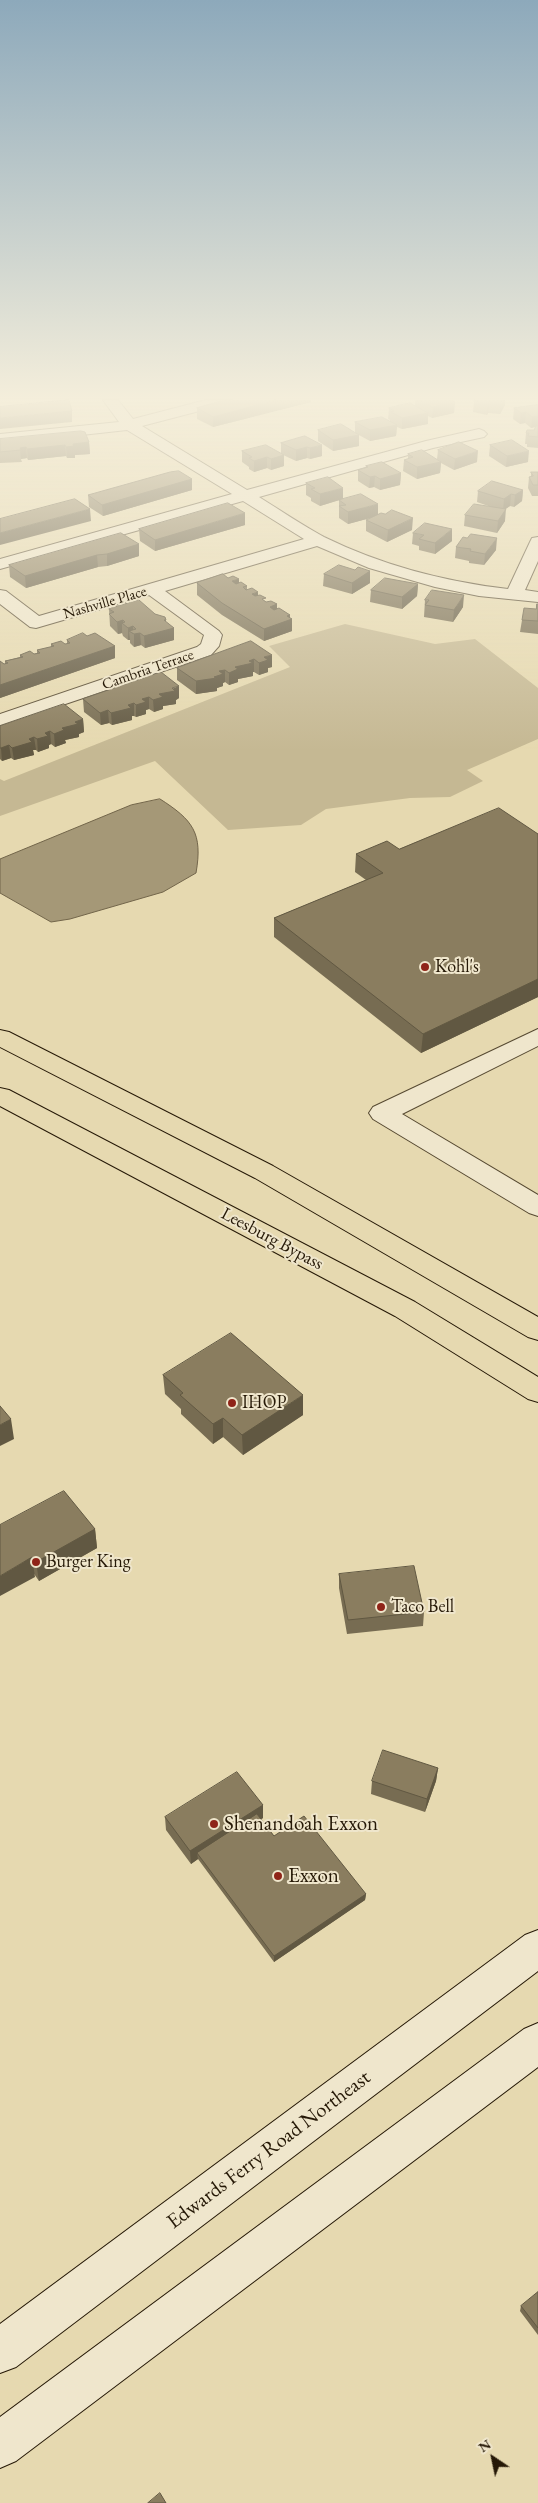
<!DOCTYPE html>
<style>
body{margin:0}
#map{position:relative;width:538px;height:2503px;overflow:hidden;background:#e6d9b0;font-family:"EB Garamond",serif}
canvas{display:block}
.north{position:absolute;left:468px;top:2433px;width:50px;height:50px;-webkit-text-stroke:4px #efe6cc;paint-order:stroke;rotate:326deg;font-size:14px;font-weight:700;line-height:20px;text-align:center;color:#261907}
.north::after{content:'';display:block;margin:auto;width:18px;height:22px;background:#261907;clip-path:polygon(50% 0,100% 100%,50% 72%,0 100%)}
</style>
<div id="map">
<canvas width="538" height="2503"></canvas>
<div class="north">N</div>
</div>
<script>
const g = document.querySelector('canvas').getContext('2d');
g.lineJoin = 'round';
function fillPath(path, color) { g.fillStyle = color; g.fill(path, 'evenodd'); }
function trace(path, color, width, dash) { g.strokeStyle = color; g.lineWidth = width; g.lineCap = dash ? 'butt' : 'round'; g.setLineDash(dash || []); g.stroke(path); }
function drawText(font, color, halo, rows, align = 'center') {
  g.font = font + ' "EB Garamond",serif'; g.lineWidth = 4; g.setLineDash([]); g.textBaseline = 'middle'; g.strokeStyle = halo; g.fillStyle = color; for (const [text, x, y, turn = 0] of rows) {
    g.save(); g.translate(x, y); g.rotate((+turn || 0) * Math.PI / 180); g.textAlign = isNaN(turn) ? turn : align; if (halo) g.strokeText(text, 0, 0); g.fillText(text, 0, 0); g.restore();
  }
}
const green = new Path2D(`
 M345,624L435,644L475,639L538,688V739L467,770L483,781L450,797L410,798L326,809L301,825L228,830L155,761L0,816V779L4,781L290,667L269,646Z`);
const water = new Path2D(`
 M160,799C193,820 203,833 196,873L163,892L70,919L51,922L0,893V859L131,805Z`);
const minor = new Path2D(`
 M103,400H118L133,419L206,400H232L230,403L142,426L247,490L426,441L479,429L484,431L487,434L484,437L433,448L259,497C280,510 302,525 324,537C381,565 446,582 508,589L530,542L532,538L538,537V561L525,590L538,592V602L479,596L435,587L369,568L317,546L165,591L219,631L222,635L219,646L211,655L0,726V714L197,647L201,644L204,635L149,595L36,628L30,627L0,604V590L6,591L39,616L304,539L243,501L0,569V559L232,494L127,430L0,444V434L119,422Z
 M538,1029V1046L402,1114L538,1195V1216L529,1213L373,1119L369,1113L373,1107Z`);
const secondary = new Path2D(`
 M538,1930V1971L16,2367L0,2373V2324L525,1935Z
 M538,2023V2067L16,2461L0,2468V2417L524,2029Z`);
const trunk = new Path2D(`
 M0,1030L9,1032L273,1166L538,1317V1340L528,1337L255,1178L0,1047Z
 M0,1088L9,1090L415,1302L538,1377V1402L528,1399L395,1316L0,1106Z`);
const wall = new Path2D(`
 M225,400H311V402L213,427L197,419V408Z
 M415,400H452L455,402L454,413L432,418L428,416V424L402,429L397,427L396,436L370,441L355,433V422L390,421V420L388,419L389,408L415,406Z
 M474,400H505V405L500,414L488,413L487,415L473,412Z
 M538,405V448L527,447V444H525L526,433L534,430L535,427L531,428L525,423L520,424L513,419L514,408Z
 M318,430L359,435V446L333,451L318,441Z
 M305,436L322,456L310,459L307,458L296,461L281,454V443Z
 M0,439L89,442L90,454L75,455V458H67L66,456L28,460L27,458L21,459L22,462L0,463Z
 M490,445L528,462L506,467L489,456Z
 M438,450L477,462L454,470L441,463L440,473L417,479L403,471L404,460L408,459V454L437,459Z
 M242,451L284,455V466L271,470L267,468L254,472L249,469V467L242,462Z
 M366,466L401,473L400,485L380,490L374,487L369,488L358,481V470L366,468Z
 M531,472H538V496H532L528,488L529,477H531Z
 M192,479V490L103,516L89,507L88,495Z
 M306,483L378,514L412,530L387,542L366,531V520L370,518L348,524L339,518V500L320,506L311,501V498L306,495Z
 M523,490L522,501L514,507L510,506L505,509V521L497,533L464,526L465,515L491,507L477,502L478,491Z
 M245,525L155,551L140,541L139,529Z
 M413,533L452,541L435,554L419,550V546L412,544Z
 M139,544V556L107,566L98,567L26,588L10,577L9,565Z
 M456,547L496,550L484,565L469,563V561L455,558Z
 M355,570L370,571V583L352,594L323,586L324,574Z
 M197,583H239L247,586V590L258,596L266,602L277,604V609L290,615V618L292,619V631L264,641L222,615L197,595Z
 M418,584L417,596L402,609L370,602L371,590Z
 M425,600L463,607L453,622L424,617Z
 M538,604V634L520,632L522,620L536,609Z
 M109,609L155,614L166,620V622L174,628V640L145,648L141,645L134,647L130,643V640H128L123,636L122,633L118,634L110,626Z
 M87,636L115,646V658L0,698V661L4,664H5V661L20,657V655L34,654L37,653V650L51,647V644H67V640Z
 M251,641L272,667L268,668V672L259,675L254,672H253V676L238,679V682L229,685L225,682L223,683V686L217,688V691L196,694L177,680V668Z
 M161,672L179,698L176,700V704L163,706V709L154,712L149,709L146,710V714L136,717L134,716H132V720L112,725L109,723L101,725L84,712L83,699Z
 M83,719L84,732L79,734V737L65,740L66,743L55,747L51,744L49,745V748L38,752L36,750H33L34,755L14,760L11,758L2,761L0,759V726Z
 M538,834V997L421,1053L274,937V918L366,880L355,872L356,854Z
 M163,1375L303,1415L243,1455L223,1437L213,1444L181,1414V1409L165,1394Z
 M0,1525L95,1529L97,1548L39,1581Z
 M339,1574L424,1612L423,1626L347,1634L339,1588Z
 M438,1768L436,1781L425,1812L371,1794L372,1781Z
 M263,1805V1818L261,1819L274,1836L366,1894L365,1900L274,1962L198,1859L191,1864L166,1830L165,1817Z
 M538,2292V2335L520,2311L521,2306Z`);
const shadedWall = new Path2D(`
 M276,400H311V402L213,427V417Z
 M502,400H505V405L500,414L501,403Z
 M455,402L454,413L432,418L433,407Z
 M489,402L488,413L487,415L488,404Z
 M72,411V422L0,429V418Z
 M526,412L525,423L520,424L521,413Z
 M428,413V424L402,429V418Z
 M538,416V426L531,428L532,417Z
 M397,425L396,436L370,441V430Z
 M359,435V446L333,451V440Z
 M89,442L90,454L75,455V458H67L66,447L73,444Z
 M65,445L66,456L28,460L27,449Z
 M322,445V456L310,459V448Z
 M26,447L27,458L21,459L20,448Z
 M307,447V458L296,461V450Z
 M478,451L477,462L454,470L455,459Z
 M529,451L528,462L506,467L507,456Z
 M284,455V466L271,470V459Z
 M267,457V468L254,472V461Z
 M441,462L440,473L417,479V467Z
 M401,473L400,485L380,490V479Z
 M375,476L374,487L369,488L370,477Z
 M192,479V490L103,516L102,505Z
 M343,488V499L320,506V494Z
 M523,490L522,501L514,507L515,495Z
 M511,494L510,506L503,511L504,499Z
 M378,504V516L348,524V512Z
 M90,509L91,521L0,545V533Z
 M506,509L505,521L497,533L498,521Z
 M245,513V525L155,551V540Z
 M413,518L412,530L387,542L388,530Z
 M452,529V541L435,554V543Z
 M497,538L496,550L484,565L485,554Z
 M139,544V556L107,566V554Z
 M97,555L98,567L26,588L25,576Z
 M370,571V583L352,594V583Z
 M239,579V591L232,581Z
 M418,584L417,596L402,609V597Z
 M258,592V604L252,594Z
 M464,595L463,607L453,622L454,610Z
 M277,604V617L270,607Z
 M290,615V620L292,619V631L264,641V629Z
 M123,620V624L122,623V633L118,634L117,622Z
 M164,620H166V630L174,628V640L145,648L144,636Z
 M133,626V634L129,631L130,640H128V628Z
 M140,633L141,645L134,647V634Z
 M115,646V658L0,698V685Z
 M272,655V667L268,668V672L259,675V663L264,657Z
 M254,659V672H253V676L238,679V682L229,685V673L235,667Z
 M225,670V682L223,683V686L217,688V691L196,694V681L214,677L219,671Z
 M179,686V698L176,700V704L163,706V709L154,712L153,700L159,694Z
 M149,697V709L146,710V714L136,717V705L142,699Z
 M134,703V716H132V720L112,725L111,713Z
 M108,710L109,723L101,725L100,713Z
 M83,719L84,732L79,734V737L65,740L66,743L55,747L54,734L62,728Z
 M50,731L51,744L49,745V748L38,752L37,739L45,733Z
 M34,737L36,750H33L34,755L14,760L12,748L29,739Z
 M9,745L11,758L2,761L1,748Z
 M538,979V997L421,1053L423,1034Z
 M303,1395V1415L243,1455L242,1435Z
 M223,1418V1437L213,1444V1424Z
 M11,1419L14,1439L0,1446V1425Z
 M95,1529L97,1548L39,1581L36,1562Z
 M32,1557L35,1577L0,1596V1576Z
 M438,1768L436,1781L425,1812L427,1799Z
 M263,1805V1818L201,1857L197,1853L198,1859L191,1864L190,1851Z
 M366,1894L365,1900L274,1962V1956Z`);
const building = new Path2D(`
 M69,400L72,411L0,418V407Z
 M225,400H276L213,417L197,408Z
 M420,400H452L455,402L433,407Z
 M474,400H502L501,403L489,402L488,404Z
 M410,403L428,413L402,418L391,412L394,411L389,408Z
 M538,405V416L532,417L526,412L521,413L514,408Z
 M382,417L397,425L370,430L355,422Z
 M341,424L359,435L333,440L318,430Z
 M536,426H538V437L528,436L529,433H526L527,430H534Z
 M81,431L85,432L89,442L73,444L74,446L66,447L65,445L27,449L26,447L20,448L21,450L0,452V439Z
 M305,436L322,445L310,448L307,447L296,450L281,443Z
 M512,440L529,451L507,456L490,445Z
 M459,442L478,451L455,459L438,450Z
 M266,445L284,455L271,459L267,457L254,461L249,458L252,457L242,451Z
 M422,450L441,462L417,467L404,460L413,457L408,454Z
 M382,462L401,473L380,479L375,476L370,477L358,470L368,467L366,466Z
 M179,471L192,479L102,505L88,495L170,472Z
 M531,472H538V485H533L529,477L533,476Z
 M328,477L343,488L320,494L311,489L315,488L306,483Z
 M492,481L523,490L515,495L511,494L504,499L478,491Z
 M361,494L378,504L348,512L339,506L346,505L339,500Z
 M75,499L90,509L0,533V519Z
 M228,503L245,513L155,540L139,529Z
 M474,504L506,509L498,521L465,515Z
 M392,510L413,518L388,530L366,520L381,513L385,514Z
 M425,523L452,529L435,543L419,539L424,535L413,533Z
 M121,533L139,544L107,554L97,555L25,576L9,565Z
 M471,534L497,538L485,554L470,551L471,549L456,547L463,537L467,538Z
 M339,565L355,570L358,567L370,571L352,583L324,574Z
 M223,574L228,578L233,576L239,579L232,581L236,584L241,582L247,586L243,587L246,590L252,588L258,592L252,594L255,596L260,595L266,598L262,599L266,602L271,601L277,604L270,607L274,610L279,608L290,615L287,616L292,619L264,629L222,603L197,583Z
 M385,578L418,584L402,597L371,590Z
 M432,590L464,595L454,610L425,605L429,600H425Z
 M139,600L155,614L165,617L166,620H164L174,628L144,636L140,633L134,634L129,631L136,629L133,626L128,628L122,623L125,622L123,620L117,622L109,614L114,612L109,609Z
 M537,604H538V621L522,620L524,608L536,609Z
 M83,633L87,636L95,633L115,646L0,685V661L4,664L8,663L5,661L23,657L20,655L30,651L34,654L40,653L37,650L54,646L51,644L61,641L65,644L70,643L67,640Z
 M251,641L272,655L264,657L268,660L259,663L254,659L249,661L253,663L235,667L238,669L229,673L225,670L219,671L223,674L214,677L217,678L196,681L177,668Z
 M161,672L179,686L172,688L175,691L159,694L163,697L153,700L149,697L142,699L146,702L136,705L134,703L128,705L131,708L111,713L108,710L100,713L83,699Z
 M64,704L83,719L75,722L78,724L62,728L64,730L54,734L50,731L45,733L48,736L37,739L34,737L29,739L32,742L12,748L9,745L1,748H0V726Z
 M499,808L538,834V979L423,1034L274,918L383,873L356,854L387,841L399,849Z
 M231,1333L303,1395L242,1435L223,1418L213,1424L180,1395L183,1393L163,1375Z
 M0,1406L11,1419L0,1425Z
 M64,1491L95,1529L36,1562L32,1557L0,1576V1525Z
 M414,1566L424,1612L348,1620L339,1574Z
 M383,1750L438,1768L427,1799L372,1781Z
 M237,1772L263,1805L190,1851L165,1817Z
 M257,1814L274,1836L304,1816L366,1894L274,1956L197,1853Z
 M538,2292V2328L521,2306Z
 M160,2493L166,2503H148Z`);
const markers = [
 [425,967,5,"#8f2418"],
 [232,1403,5,"#8f2418"],
 [36,1562,5,"#8f2418"],
 [381,1607,5,"#8f2418"],
 [214,1824,5,"#8f2418"],
 [278,1876,5,"#8f2418"]
];
const farStreetnames = [
 ["Nashville Place",105,603,-16],
 ["Cambria Terrace",148,670,-19]
];
const poiNames = [
 ["Kohl's",435,967],
 ["IHOP",242,1403],
 ["Burger King",46,1562],
 ["Taco Bell",391,1607]
];
const streetNames = [
 ["Leesburg Bypass",272,1239,28]
];
const nearPoinames = [
 ["Shenandoah Exxon",224,1824],
 ["Exxon",288,1876]
];
const nearStreetnames = [
 ["Edwards Ferry Road Northeast",269,2150,-37]
];
fillPath(green, '#c5b893');
fillPath(water, '#a59877');
trace(water, '#72654a', 1);
trace(minor, '#564931', 2);
trace(secondary, '#261907', 2);
trace(trunk, '#261907', 2);
fillPath(minor, '#efe6cc');
fillPath(secondary, '#efe6cc');
fillPath(trunk, '#e6d9b0');
fillPath(wall, '#776c52');
fillPath(shadedWall, '#615842');
fillPath(building, '#8a7d5f');
trace(building, '#615842', 1);
const sky = g.createLinearGradient(0, 0, 0, 751);
sky.addColorStop(0, '#8da9bb');
sky.addColorStop(0.53, '#f4eedb');
sky.addColorStop(1, '#f4eedb00');
g.fillStyle = sky;
g.fillRect(0, 0, 538, 751);
for (const [x, y, r, color] of markers) { const dot = new Path2D(); dot.arc(x, y, r, 0, 2 * Math.PI); g.fillStyle = color; g.fill(dot); trace(dot, '#efe6cc', 2); }
drawText('15px', '#261907', '#efe6cc', farStreetnames);
drawText('18px', '#261907', '#efe6cc', poiNames, 'left');
drawText('18px', '#261907', '#efe6cc', streetNames);
drawText('21px', '#261907', '#efe6cc', nearPoinames, 'left');
drawText('21px', '#261907', '#efe6cc', nearStreetnames);
</script>
